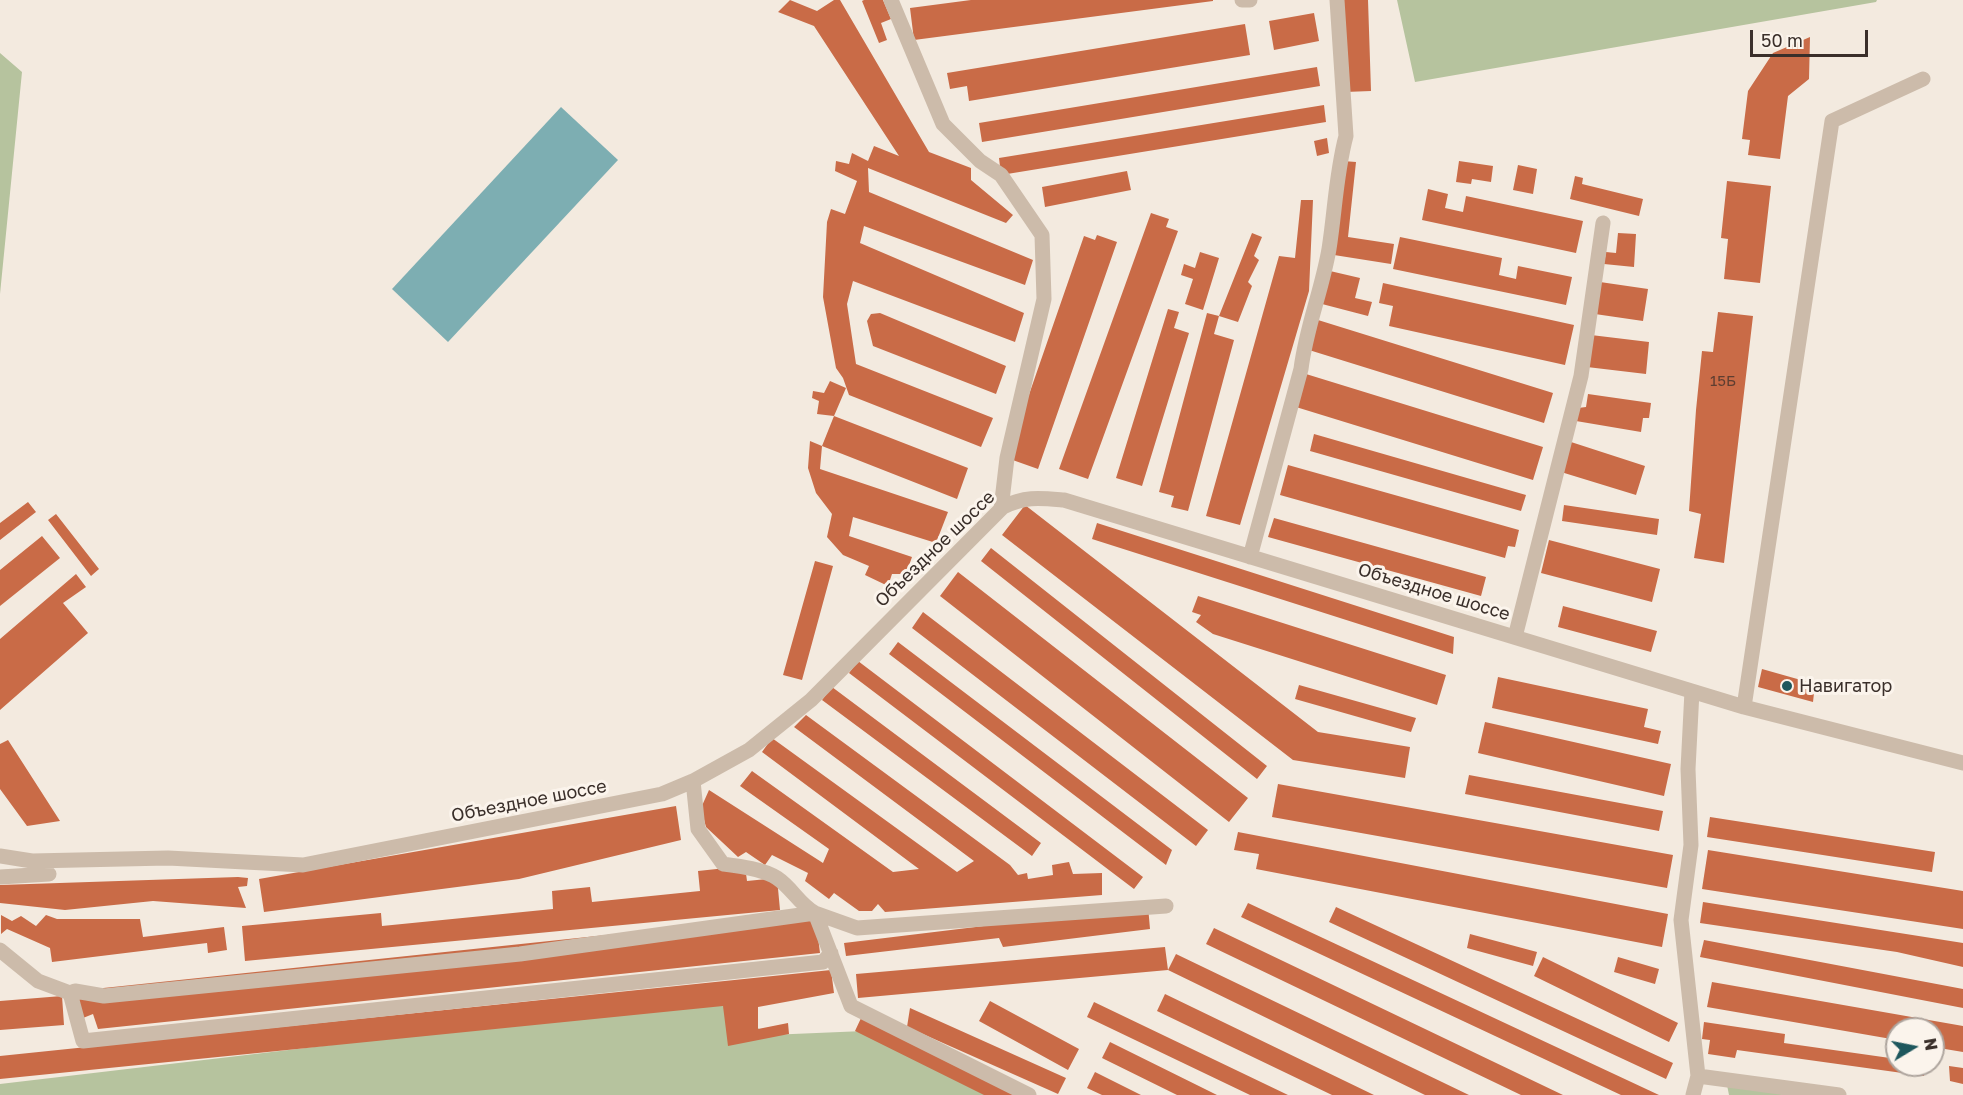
<!DOCTYPE html>
<meta charset="utf-8">
<style>
body{margin:0}
#map{position:relative;width:1963px;height:1095px;overflow:hidden;background:#f3eadf;font-family:"Golos Text",sans-serif}
canvas{display:block}
.north{position:absolute;left:1885px;top:1017px;width:60px;height:60px;box-sizing:border-box;background:#fbf4ec;border:2px solid #aea59e;border-radius:50%;rotate:80deg;font-size:16px;font-weight:700;line-height:24px;text-align:center;color:#3a2f2a}
.north::after{content:'';display:block;margin:auto;width:21px;height:27px;background:#1e575d;clip-path:polygon(50% 0,100% 100%,50% 72%,0 100%)}
.scale{position:absolute;left:1750px;top:30px;width:118px;height:27px;box-sizing:border-box;border:3px solid #3a2f2a;border-top:0;padding-left:8px;font-size:18px;line-height:21px;white-space:nowrap;color:#3a2f2a;-webkit-text-stroke:4px #fbf4ec;paint-order:stroke}
</style>
<div id="map">
<canvas width="1963" height="1095"></canvas>
<div class="north">N</div>
<div class="scale">50 m</div>
</div>
<script>
const g = document.querySelector('canvas').getContext('2d');
g.lineJoin = 'round';
function fillPath(path, color) { g.fillStyle = color; g.fill(path, 'evenodd'); }
function trace(path, color, width, dash) { g.strokeStyle = color; g.lineWidth = width; g.lineCap = dash ? 'butt' : 'round'; g.setLineDash(dash || []); g.stroke(path); }
function drawText(font, color, halo, rows, align = 'center') {
  g.font = font + ' "Golos Text",sans-serif'; g.lineWidth = 6; g.setLineDash([]); g.textBaseline = 'middle'; g.strokeStyle = halo; g.fillStyle = color; for (const [text, x, y, turn = 0] of rows) {
    g.save(); g.translate(x, y); g.rotate((+turn || 0) * Math.PI / 180); g.textAlign = isNaN(turn) ? turn : align; if (halo) g.strokeText(text, 0, 0); g.fillText(text, 0, 0); g.restore();
  }
}
const green = new Path2D(`
 M1397,0H1877L1876,2L1415,82Z
 M0,53L22,72L0,294Z
 M713,1000L769,1035L864,1031L987,1095H0V1084Z
 M1727,1085L1786,1095H1729Z`);
const water = new Path2D(`
 M561,107L618,160L448,342L392,289Z`);
const building = new Path2D(`
 M790,0L817,11L834,0H840L929,152L971,168V180L1013,215L1006,223L868,168L869,192L1033,260L1025,285L864,226L860,243L1024,313L1015,342L853,281L847,304L856,364L993,418L981,447L849,395L843,378L836,368L823,297L827,222L831,209L845,214L857,181L835,171L836,161L849,164L852,153L868,161L874,146L899,156L814,26L778,12Z
 M864,0H883L891,19L881,23L887,40L879,43L862,1Z
 M971,0H1213V1L914,40L910,8Z
 M1342,0H1368L1371,91L1345,92Z
 M1314,13L1319,41L1274,50L1269,21Z
 M1245,24L1250,55L969,101L967,86L950,89L947,73Z
 M1810,37L1809,79L1788,96L1780,159L1748,155L1750,140L1742,139L1748,91L1773,53Z
 M1317,67L1320,86L982,142L979,123Z
 M1324,105L1326,122L1001,175L999,158Z
 M1327,138L1329,153L1317,156L1314,141Z
 M1343,161L1356,162L1348,237L1394,244L1391,264L1334,255Z
 M1459,161L1493,166L1491,182L1472,179L1471,184L1456,182Z
 M1518,165L1537,169L1533,194L1513,190Z
 M1127,171L1131,190L1045,207L1042,187Z
 M1575,176L1583,178L1582,184L1643,199L1639,216L1570,199Z
 M1727,181L1771,186L1760,283L1724,279L1728,239L1721,238Z
 M1428,189L1448,194L1445,208L1463,212L1466,196L1583,221L1576,253L1422,220Z
 M1301,200H1313L1309,291L1240,525L1206,516L1279,256L1295,258Z
 M1151,213L1169,219L1166,227L1178,231L1088,479L1059,469Z
 M1252,233L1262,237L1254,256L1259,260L1248,282L1252,286L1238,322L1219,316Z
 M1618,233L1636,234L1634,267L1604,264L1606,252L1616,253Z
 M1097,235L1117,242L1038,469L1007,458L1084,236L1095,240Z
 M1400,237L1502,258L1499,275L1516,279L1518,266L1572,277L1566,305L1393,269Z
 M1200,252L1219,258L1203,310L1185,304L1193,279L1181,275L1184,264L1195,268Z
 M1330,271L1360,278L1355,298L1372,302L1368,316L1322,304Z
 M1600,282L1648,289L1643,321L1595,314Z
 M1383,283L1574,325L1565,365L1389,326L1393,306L1379,303Z
 M1168,309L1179,312L1174,328L1189,333L1142,486L1116,478Z
 M1718,312L1753,316L1724,563L1694,558L1701,514L1689,511L1696,410L1702,351L1713,352Z
 M880,313L1006,366L996,394L873,346L867,321L871,314Z
 M1207,313L1219,316L1214,334L1234,340L1188,511L1171,507L1174,496L1159,492Z
 M1318,320L1553,393L1544,423L1309,350Z
 M1591,335L1649,342L1646,374L1587,367Z
 M1306,374L1543,447L1533,480L1296,407Z
 M830,381L846,388L834,416L817,414L819,401L812,398L813,391L824,393Z
 M1588,394L1651,403L1649,418H1643L1641,432L1576,421L1578,408L1586,407Z
 M834,416L968,468L957,499L822,446Z
 M1314,434L1526,495L1521,511L1310,451Z
 M810,441L822,446L820,469L948,512L936,543L853,517L849,536L912,557L906,574H892L888,586L865,575L869,566L843,555L827,537L832,514L816,493L808,468Z
 M1571,442L1645,466L1636,495L1561,472Z
 M1288,465L1519,530L1515,547L1508,546L1505,558L1280,495Z
 M28,502L36,512L0,540V523Z
 M1025,505L1318,732L1410,747L1405,778L1293,760L1002,535Z
 M1564,505L1659,519L1657,535L1562,521Z
 M56,514L99,569L91,576L48,520Z
 M1274,518L1486,577L1481,596L1268,537Z
 M1097,523L1454,637L1453,654L1092,539Z
 M42,536L60,558L0,606V570Z
 M1549,540L1660,569L1652,602L1541,573Z
 M991,548L1267,766L1257,779L981,561Z
 M815,561L833,566L802,680L783,675Z
 M958,572L1248,798L1229,822L940,596Z
 M76,574L86,587L63,603L88,633L0,710V639Z
 M1198,596L1446,675L1437,705L1213,634L1196,622L1201,615L1192,612Z
 M1563,606L1657,631L1651,652L1558,627Z
 M923,612L1208,830L1196,846L912,628Z
 M898,642L1172,850L1166,865L889,654Z
 M858,661L1143,877L1134,889L849,673Z
 M1762,669L1815,684L1813,702L1758,687Z
 M1498,677L1648,709L1644,727L1661,731L1658,744L1492,708Z
 M1299,685L1416,718L1411,732L1295,699Z
 M832,687L1041,843L1032,856L822,700Z
 M806,715L1010,865L1018,875L1027,873L1028,879L1053,875L1052,865L1069,862L1073,874L1102,873V895L885,912L878,904L872,911H859L834,893L829,899L805,881L808,873L772,855L765,865L746,852L738,857L706,827L701,808L709,790L823,863L829,849L740,786L752,771L893,872L919,869L762,752L772,738L957,872L974,861L794,727Z
 M1485,722L1671,764L1664,796L1478,753Z
 M8,740L60,821L27,826L0,789V744Z
 M1469,775L1663,811L1659,831L1465,794Z
 M1278,784L1673,855L1667,888L1272,817Z
 M676,806L681,840L519,879L264,912L259,879Z
 M1710,817L1935,852L1932,872L1707,837Z
 M1238,832L1668,914L1662,947L1256,869L1259,854L1234,850Z
 M1708,850L1963,891V929L1702,889Z
 M745,866L747,881L777,878L780,910L245,961L242,926L381,913L382,926L553,909L552,891L590,887L592,902L700,891L698,871Z
 M238,877L248,878L247,886L238,887L246,908L153,901L65,910L0,903V885Z
 M1703,902L1963,943V967L1897,952L1700,923Z
 M1248,903L1659,1095H1621L1241,917Z
 M1148,906L1150,929L1003,947L999,938L846,956L844,943Z
 M1336,907L1673,1063L1666,1079L1329,922Z
 M815,913L820,953L98,1029L93,1014L78,1020L75,991Z
 M1,915L12,921L21,916L36,926L46,915L57,919H140L143,937L224,927L227,950L208,953L207,943L52,962L50,948L7,929L1,934Z
 M1214,928L1563,1095H1521L1206,944Z
 M1470,934L1537,952L1533,966L1467,948Z
 M1704,940L1963,989V1008L1700,957Z
 M1165,947L1168,970L858,998L856,974Z
 M1176,954L1469,1095H1425L1168,970Z
 M1543,957L1678,1023L1669,1042L1534,976Z
 M1618,957L1659,969L1655,984L1614,972Z
 M831,970L834,993L758,1007V1029L788,1023L789,1034L728,1046L723,1006L0,1079V1056Z
 M1712,982L1963,1026V1052L1933,1047V1029H1897V1040L1707,1007Z
 M1165,994L1374,1095H1332L1157,1011Z
 M62,996L64,1025L0,1030V1001Z
 M990,1001L1079,1049L1068,1070L979,1021Z
 M1094,1002L1288,1095H1250L1087,1017Z
 M910,1008L1066,1078L1058,1094L907,1027Z
 M862,1016L1021,1095H984L855,1031Z
 M1704,1022L1785,1034L1784,1043L1897,1059V1065H1925L1924,1076L1737,1050L1735,1058L1708,1054L1710,1040L1702,1039Z
 M1110,1042L1217,1095H1177L1102,1058Z
 M1949,1066L1963,1068V1084L1950,1081Z
 M1095,1072L1141,1095H1102L1087,1088Z`);
const minor = new Path2D(`
 M891,0L943,124L980,161L1001,175L1042,235L1044,299L1007,458L1001,509
 M1242,0H1250
 M1250,557L1301,369C1306,328 1322,290 1329,249C1335,211 1336,173 1346,136L1337,0
 M1515,637L1581,376L1603,223
 M1692,691L1688,769L1691,845L1681,920L1698,1076L1693,1095
 M1744,707L1832,121L1923,79
 M693,781L698,829L723,864C739,866 764,869 777,878C792,888 799,904 815,913L851,1006L1029,1095
 M0,856L32,861L168,858L303,865L662,794L693,781L749,750L811,700L1003,507C1025,496 1040,498 1064,500L1744,707L1963,763
 M0,877L49,874
 M0,950L38,981L70,993L75,991L104,996L520,954L815,913L857,928L1166,906
 M70,993L83,1041L823,962L831,953
 M1698,1076L1839,1095`);
const markers = [
 [1787,686,6,"#1e575d"]
];
const numberNames = [
 ["15Б",1723,381]
];
const streetNames = [
 ["Объездное шоссе",935,549,-44],
 ["Объездное шоссе",1434,592,17],
 ["Объездное шоссе",529,801,-11]
];
const poiNames = [
 ["Навигатор",1799,686]
];
fillPath(green, '#b6c39e');
fillPath(water, '#7daeb2');
fillPath(building, '#c96b47');
trace(minor, '#cba', 15);
for (const [x, y, r, color] of markers) { const dot = new Path2D(); dot.arc(x, y, r, 0, 2 * Math.PI); g.fillStyle = color; g.fill(dot); trace(dot, '#fbf4ec', 2); }
drawText('15px', '#5e3e31', null, numberNames);
drawText('18px', '#3a2f2a', '#fbf4ec', streetNames);
drawText('18px', '#3a2f2a', '#fbf4ec', poiNames, 'left');
</script>
